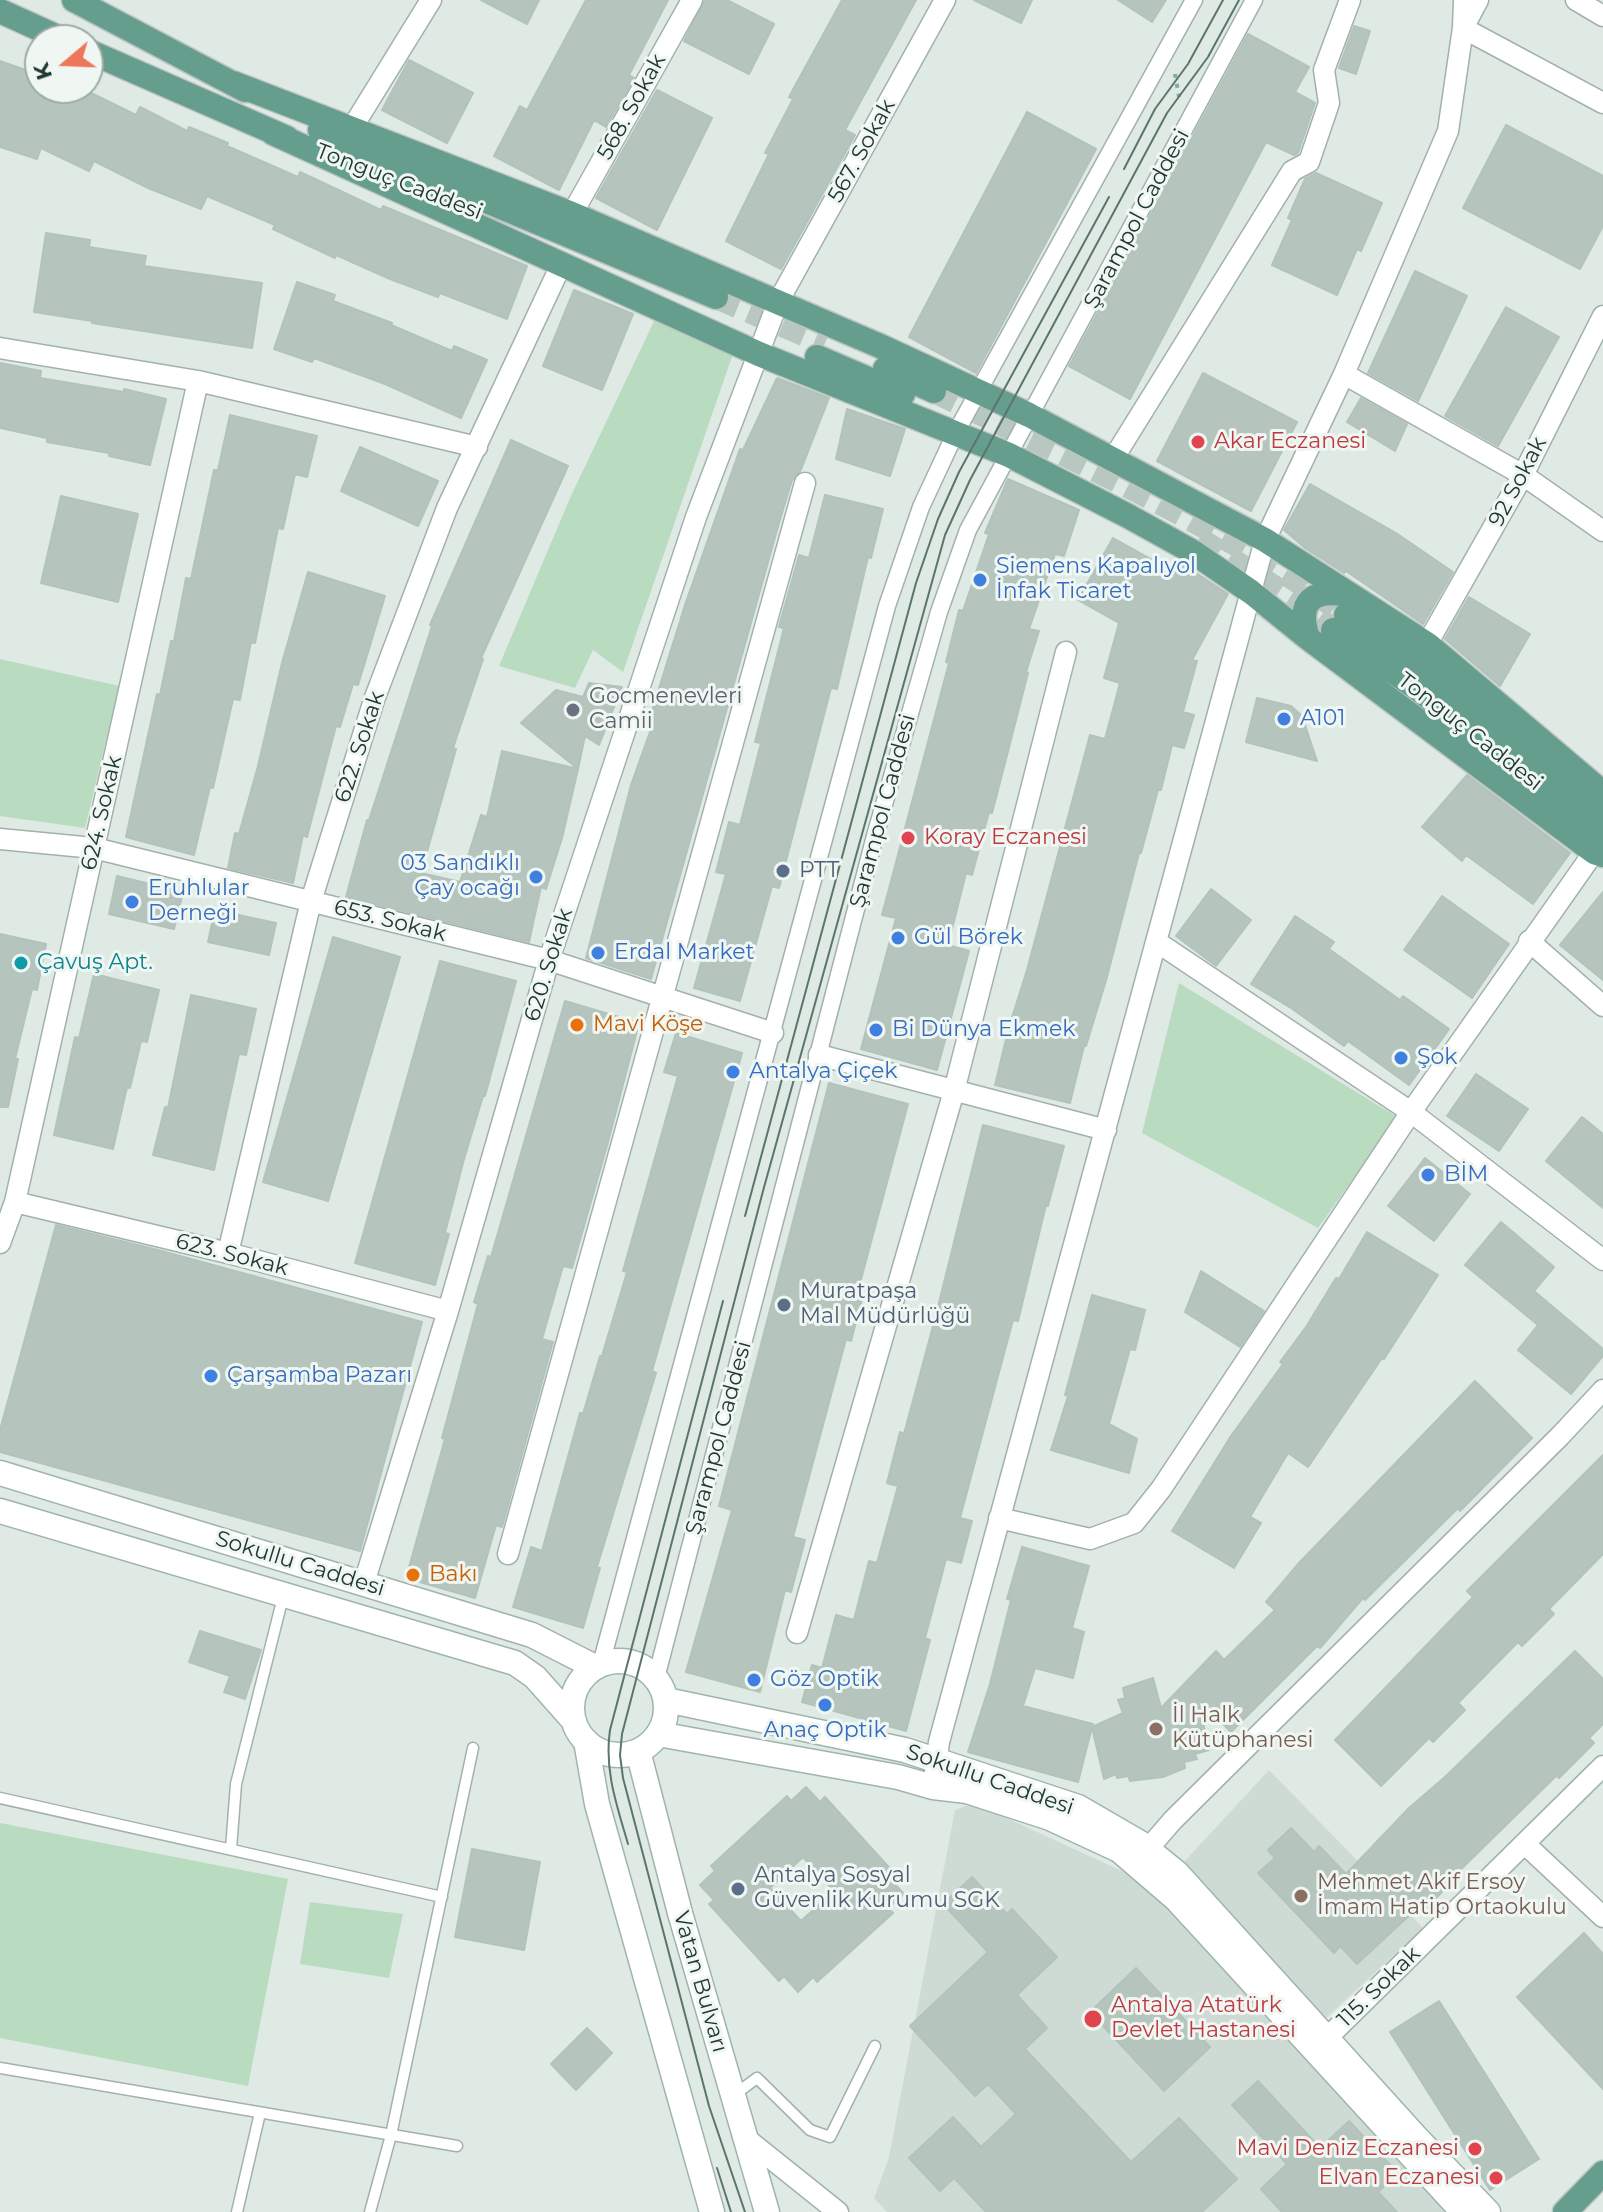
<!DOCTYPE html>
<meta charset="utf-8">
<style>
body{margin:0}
#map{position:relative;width:1603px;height:2212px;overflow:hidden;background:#dfeae5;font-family:Montserrat,sans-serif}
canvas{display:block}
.north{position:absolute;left:24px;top:24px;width:80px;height:80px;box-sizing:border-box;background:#f0f7f3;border:2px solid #9daba6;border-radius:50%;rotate:251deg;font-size:22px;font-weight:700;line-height:32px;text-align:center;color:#213932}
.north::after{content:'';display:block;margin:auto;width:28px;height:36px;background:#ed775b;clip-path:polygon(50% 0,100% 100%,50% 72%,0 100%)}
</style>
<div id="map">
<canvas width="1603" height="2212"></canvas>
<div class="north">K</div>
</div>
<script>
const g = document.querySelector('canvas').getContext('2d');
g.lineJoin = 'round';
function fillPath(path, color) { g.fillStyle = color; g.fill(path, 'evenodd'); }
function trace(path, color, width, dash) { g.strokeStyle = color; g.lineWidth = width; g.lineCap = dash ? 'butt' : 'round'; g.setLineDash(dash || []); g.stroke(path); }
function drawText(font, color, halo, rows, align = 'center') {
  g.font = font + ' Montserrat,sans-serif'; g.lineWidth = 6; g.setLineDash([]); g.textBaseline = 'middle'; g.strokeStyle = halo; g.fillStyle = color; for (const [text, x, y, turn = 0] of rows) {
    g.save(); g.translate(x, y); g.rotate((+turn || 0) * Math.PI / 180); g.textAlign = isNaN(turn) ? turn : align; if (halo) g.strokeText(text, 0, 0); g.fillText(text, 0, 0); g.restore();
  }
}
const built = new Path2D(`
 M1269,1770L1423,1928L1324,2020L1182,1864Z
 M974,1803L1146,1882L1446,2212H887L874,2198L889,2157L955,1810Z`);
const green = new Path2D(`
 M656,317L735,348L623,672L593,650L575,688L499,666L570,498Z
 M0,659L119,686L85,828L0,816Z
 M1179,983L1397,1117L1318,1228L1142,1133Z
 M0,1823L288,1879L248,2086L0,2038Z
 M310,1902L403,1914L389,1978L300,1964Z`);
const building = new Path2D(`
 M481,0H539L527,24Z
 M586,0H668L629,75L634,78L606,127L594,120L559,190L494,156L520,106L527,110Z
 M705,0H727L774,24L749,74L684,41Z
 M842,0H916L845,130L855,135L781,269L726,241L769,154L765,153L793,99L789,97Z
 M974,0H1032L1021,23Z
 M1118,0H1166L1152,22Z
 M1354,26L1370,31L1356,74L1339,68Z
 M1248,34L1309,67L1295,92L1315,103L1298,153L1294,155L1266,142L1130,399L1069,366Z
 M409,60L473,93L447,143L382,110Z
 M0,61L40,75V88H81L136,115L140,107L187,131L189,127L228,143L227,146L298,177L300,172L381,210L383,206L527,266L507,319L440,293L438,297L390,279L336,255L335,258L273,229L275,225L207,196L201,209L148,188L94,161L89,171L41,148L37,159L0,147Z
 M657,90L712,118L657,230L596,198Z
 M1027,112L1096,149L976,373L909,337Z
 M1506,125L1603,176V226L1580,269L1463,208Z
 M1316,173L1382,203L1361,251L1357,249L1337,295L1272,265L1292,220L1288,218L1305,179Z
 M46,233L90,240L89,247L146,256L144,266L262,283L252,348L92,323V321L34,312Z
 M1415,271L1467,296L1418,401L1368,373Z
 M297,282L335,295L333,301L392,323L391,325L452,351L454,346L487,360L461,418L385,384L314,358L312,362L274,349Z
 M574,290L633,314L602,390L543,366Z
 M1506,307L1559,337L1498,446L1445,416Z
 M0,363L41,371L40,378L124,392V389L166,399L150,465L109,456V453L47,442V438L0,428Z
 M1203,373L1297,422L1251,511L1157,461Z
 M777,378L829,398L800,472L792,480L779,523L651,979L586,958L631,785L655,718L650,717L686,602L740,449L743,450Z
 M1361,398L1407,424L1395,451L1347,422Z
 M847,409L905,429L890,476L836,459Z
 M230,415L317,436L307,477L295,474L283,529L278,528L255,643L251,642L240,700L233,699L213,788L210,787L194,855L126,837L157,694L160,695L171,641H174L186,578L191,579L214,470H218Z
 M511,440L568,466L481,658L483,659L453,748L456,749L421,873L460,882L481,815L487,817L502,751L578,769L562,838L546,889L541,887L529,942L346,897L367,820H369L432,626L430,625Z
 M360,447L438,481L418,526L341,491Z
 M1008,479L1079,510L1064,556L1055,554L1029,629L1039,631L1026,672L1028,673L1005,763L992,813L989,812L972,875L966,873L948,945L969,951L937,1070L861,1049L896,918L882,915L949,663L946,662L959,610L963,611L989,534L985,533Z
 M1310,484L1396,533L1453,572L1423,624L1346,571L1344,573L1305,548L1284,530Z
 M825,495L883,509L871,558L868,557L837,689L831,688L779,888L772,886L740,1001L694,988L726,874L716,872L729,822L740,825L761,743L755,742L784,628L779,627L799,555L809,558Z
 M61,496L138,514L118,602L41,583Z
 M1113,538L1176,573L1181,563L1228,594L1192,660L1197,661L1183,712L1194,715L1184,748L1172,745L1161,790H1158L1141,853H1139L1107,977L1086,1046H1084L1070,1103L995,1085L1009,1027L1027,970L1090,735L1105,739L1120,683L1104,678L1119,623L1078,600Z
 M308,572L385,596L358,685L353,684L340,727L336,726L307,837L303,835L293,883L228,868L235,833L239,834L258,766L282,663Z
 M1469,597L1530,634L1500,686L1445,639Z
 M589,683L622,687L599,745L585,736L578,769L521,723L556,690L583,697Z
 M1257,698L1291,706L1302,716L1317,761L1246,742Z
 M1467,775L1570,853L1533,904L1466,855L1462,861L1422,827Z
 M117,876L183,892L174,929L109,914Z
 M1211,889L1251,920L1216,966L1176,936Z
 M1603,892V980L1560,945Z
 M1442,896L1509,944L1472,998L1404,950Z
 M215,910L276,923L269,955L208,942Z
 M1295,916L1334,942L1329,949L1400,1000L1403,996L1449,1029L1409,1085L1348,1041L1344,1046L1291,1008L1251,984Z
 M0,934L46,944L37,990L32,989L15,1059H18L8,1107H0Z
 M333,937L400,957L328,1201L263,1182Z
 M440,961L516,981L485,1096H483L464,1159L445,1233L449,1234L435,1285L355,1263Z
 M94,974L159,990L147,1042L141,1041L130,1088L127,1087L113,1149L54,1135L75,1037L79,1038Z
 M191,995L256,1009L246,1055L239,1054L214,1170L153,1155L165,1107L168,1108Z
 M565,1001L639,1023L608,1142L572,1268L563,1266L542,1339L553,1342L502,1527L496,1525L475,1598L406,1578L445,1439L442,1438L478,1304L474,1302L488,1256L491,1257Z
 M676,1033L742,1053L652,1371L656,1373L597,1567L600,1568L583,1628L513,1607L531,1547L542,1551L580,1413L583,1414L600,1356H602L627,1272L623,1271L678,1076L664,1072Z
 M1476,1074L1528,1109L1499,1151L1447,1116Z
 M829,1083L908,1104L856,1298L862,1299L851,1341L846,1339L793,1537L805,1540L791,1592L785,1590L760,1692L686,1672L732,1510L719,1506Z
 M1582,1117L1603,1134V1208L1546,1161Z
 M983,1125L1064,1146L1048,1206L1046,1205L1018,1321L1013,1320L960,1518L972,1521L961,1563L946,1559L925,1638L930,1640L906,1731L802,1702L812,1665L822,1668L836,1615L854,1620L869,1561L877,1563L898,1486L887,1483L900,1432L904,1434L936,1315Z
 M1425,1158L1470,1194L1434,1241L1388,1206Z
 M1501,1222L1554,1267L1534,1291L1603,1349V1356L1571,1394L1518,1350L1538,1325L1465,1265Z
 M56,1225L158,1250L422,1322L360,1551L0,1452V1430Z
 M1367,1232L1438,1275L1384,1359L1382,1358L1308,1467L1288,1453L1250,1517L1261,1523L1234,1568L1172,1531L1231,1436L1283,1364L1280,1362L1306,1327L1336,1278L1339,1279Z
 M1201,1271L1264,1311L1240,1347L1185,1312Z
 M1092,1295L1145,1310L1135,1350L1130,1349L1109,1424L1137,1439L1129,1473L1051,1450L1068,1396L1065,1395Z
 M1475,1381L1532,1438L1460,1511L1458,1508L1365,1600L1363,1598L1320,1648L1317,1646L1231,1732L1198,1699L1209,1750L1195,1754L1197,1759L1184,1762L1185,1768L1163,1777L1130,1781L1128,1776L1117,1778L1116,1774L1104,1779L1092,1727L1078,1782L968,1752L990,1684L1011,1600L1007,1599L1022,1547L1089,1566L1072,1628L1084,1632L1073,1678L1035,1668L1023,1706L1093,1724L1092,1727L1123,1713L1118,1700L1125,1698L1123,1688L1153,1678L1161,1708L1216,1651L1224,1660L1275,1610L1266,1602L1299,1563Z
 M1603,1455V1554L1549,1609L1554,1614L1522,1646L1518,1642L1458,1703L1465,1710L1433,1742L1429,1738L1381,1786L1335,1740L1473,1597L1467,1591Z
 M200,1631L261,1650L245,1699L224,1692L230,1676L189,1662Z
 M1575,1651L1603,1679V1724L1589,1738L1594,1743L1559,1778L1556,1776L1452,1878L1454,1880L1419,1915L1415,1910L1357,1964L1340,1946L1334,1953L1258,1873L1275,1858L1268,1850L1291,1828L1314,1852L1319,1846L1346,1874L1409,1808L1445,1777Z
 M806,1787L820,1802L825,1797L895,1874L890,1879L904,1894L888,1908L893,1913L817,1982L813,1977L798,1992L784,1976L779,1981L709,1904L714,1900L700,1885L715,1871L711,1866L787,1796L791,1801ZM803,1857L834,1891L801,1921L770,1888Z
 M472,1849L540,1862L524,1950L455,1937Z
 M972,1877L1007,1914L1012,1909L1057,1957L1017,1995L1047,2028L1025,2049L1131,2162L1179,2118L1237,2179L1202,2212H986L954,2178L940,2191L909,2158L953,2117L981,2147L1016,2114L988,2084L975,2096L910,2026L988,1952L943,1904Z
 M1584,1933L1603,1954V2089L1517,1997Z
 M1136,1968L1210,2047L1164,2091L1090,2012Z
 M1439,2001L1539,2159L1490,2190L1390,2032Z
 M587,2028L612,2053L576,2090L551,2064Z
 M1258,2081L1320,2148L1349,2121L1398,2173L1378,2192L1397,2212H1282L1261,2189L1287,2164L1232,2105Z`);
const primaryTunnel = new Path2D(`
 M716,297L825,343
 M934,391C1018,432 1103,472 1185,516C1241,547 1295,576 1346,615
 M1199,539L1291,598L1333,630`);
const path = new Path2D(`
 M1175,74L1179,97`);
const service = new Path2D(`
 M0,1798L442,1897
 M231,1849L236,1784L283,1597
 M0,2068L457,2146
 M734,2095L757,2078L810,2130L830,2137L875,2046
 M237,2212L260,2113
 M370,2212L391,2135L473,1748`);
const pedestrian = new Path2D(`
 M601,1664L887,606L921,507L956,432L1194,0
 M656,1678L875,836L939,612L968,530L1254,0`);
const minor = new Path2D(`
 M1478,0L1463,28L1603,103
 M1576,0L1603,16
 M352,128L431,0
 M572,214L692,0
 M0,348L198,381L477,447
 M1344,374L1523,475L1603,531
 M1113,459L1292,171L1309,162L1329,103L1324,70L1350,0
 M1427,644L1523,475L1603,316
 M0,839L94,848L549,960L773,1033
 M1529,941L1603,1006
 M1157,942L1411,1112L1603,1260
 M819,1055L1106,1130
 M15,1202L228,1253L448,1311
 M0,1243L15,1202L198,381
 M228,1253L311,901L374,700L447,508L561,265
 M999,1518L1090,1539L1134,1523L1161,1489L1411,1112L1594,852
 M508,1554L805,483
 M364,1583L448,1311L549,960L696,517L778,302L945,0
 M797,1633L954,1091L1066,652
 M933,1787L939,1742L1265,540L1344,374L1448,131L1463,28L1464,0
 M1526,1845L1603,1917
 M1142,1861L1147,1850L1173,1820L1560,1436L1603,1390
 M1326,2039L1603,1766
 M743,2136L838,2212`);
const secondary = new Path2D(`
 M0,1473L532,1635L595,1667
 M0,1511L515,1663L535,1677L574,1721
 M572 1708a47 47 0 1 1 94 0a47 47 0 1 1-94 0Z
 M666,1700L905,1750L1078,1807L1140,1843L1177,1873L1416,2137L1488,2212
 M658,1734L898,1777L933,1787L967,1791L1050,1818L1119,1850L1176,1899L1463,2212
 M586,1741L597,1804L712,2212
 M638,1751L680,1913L767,2212`);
const primary = new Path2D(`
 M74,0L245,90
 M0,11L64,40
 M88,51L287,138
 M233,83L572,214L880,346L1029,415L1265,540L1427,644L1603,793
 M320,130L367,155L472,195L716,297
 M273,133L759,354L1009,455L1128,516L1193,552L1251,592L1308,638L1594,852L1603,855
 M817,357L903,394
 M885,369L934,391
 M1346,615L1411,661L1603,813
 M1333,630L1418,689L1603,837
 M1308,638C1296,600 1313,589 1349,595
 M1565,2212L1603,2173`);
const tram = new Path2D(`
 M1124,169L1155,109L1188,64L1223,0
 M745,1216L916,583L938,519L959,472L1109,197
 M628,1844C617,1806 604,1770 610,1730L723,1301
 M717,2168L731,2212
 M745,2212L709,2106L623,1778L620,1755L622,1734L763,1191L945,535L970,480L1167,113L1208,57L1239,0`);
const markers = [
 [1198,442,8,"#e0444e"],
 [980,580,8,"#3f7fe0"],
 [573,710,8,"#6b7280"],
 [1284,719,8,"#3f7fe0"],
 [908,838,8,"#e0444e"],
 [783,871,8,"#5c6f8a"],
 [536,877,8,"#3f7fe0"],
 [132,902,8,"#3f7fe0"],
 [898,938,8,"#3f7fe0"],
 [598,953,8,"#3f7fe0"],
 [21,963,8,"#0f9aa8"],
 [577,1025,8,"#e8710a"],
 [876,1030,8,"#3f7fe0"],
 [1401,1058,8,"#3f7fe0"],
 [733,1072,8,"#3f7fe0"],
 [1428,1175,8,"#3f7fe0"],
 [784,1305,8,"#5c6f8a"],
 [211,1376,8,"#3f7fe0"],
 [413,1575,8,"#e8710a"],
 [754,1680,8,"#3f7fe0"],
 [825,1705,8,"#3f7fe0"],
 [1156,1729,8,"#8d6e63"],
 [738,1889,8,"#5c6f8a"],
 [1301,1896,8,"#8d6e63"],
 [1093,2019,10,"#e0444e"],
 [1475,2149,8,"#e0444e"],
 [1496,2178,8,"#e0444e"]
];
const streetNames = [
 ["568. Sokak",632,107,-61],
 ["567. Sokak",862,151,-61],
 ["Tonguç Caddesi",399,182,21],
 ["Şarampol Caddesi",1137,219,-62],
 ["92 Sokak",1518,482,-62],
 ["Tonguç Caddesi",1470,732,38],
 ["622. Sokak",360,747,-72],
 ["Şarampol Caddesi",883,811,-75],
 ["624. Sokak",102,813,-77],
 ["653. Sokak",390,921,14],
 ["620. Sokak",549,965,-73],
 ["623. Sokak",232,1255,14],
 ["Şarampol Caddesi",719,1438,-75],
 ["Sokullu Caddesi",300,1564,17],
 ["Sokullu Caddesi",990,1780,19],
 ["Vatan Bulvarı",700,1982,74],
 ["115. Sokak",1379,1987,-44]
];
const healthNames = [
 ["Akar Eczanesi",1214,442],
 ["Koray Eczanesi",924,838],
 ["Antalya Atatürk",1111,2006],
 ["Devlet Hastanesi",1111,2031],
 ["Mavi Deniz Eczanesi",1459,2149,"right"],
 ["Elvan Eczanesi",1480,2178,"right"]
];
const shopNames = [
 ["Siemens Kapalıyol",996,567],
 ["İnfak Ticaret",996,592],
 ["A101",1300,719],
 ["03 Sandıklı",520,864,"right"],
 ["Çay ocağı",520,889,"right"],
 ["Eruhlular",148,889],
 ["Derneği",148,914],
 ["Gül Börek",914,938],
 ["Erdal Market",614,953],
 ["Bi Dünya Ekmek",892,1030],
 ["Şok",1417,1058],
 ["Antalya Çiçek",749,1072],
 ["BİM",1444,1175],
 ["Çarşamba Pazarı",227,1376],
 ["Göz Optik",770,1680],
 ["Anaç Optik",825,1731,"center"]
];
const worshipNames = [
 ["Gocmenevleri",589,697],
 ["Camii",589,722]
];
const serviceNames = [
 ["PTT",799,871],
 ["Muratpaşa",800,1292],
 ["Mal Müdürlüğü",800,1317],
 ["Antalya Sosyal",754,1876],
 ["Güvenlik Kurumu SGK",754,1901]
];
const cultureNames = [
 ["Çavuş Apt.",37,963]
];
const foodNames = [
 ["Mavi Köşe",593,1025],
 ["Bakı",429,1575]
];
const educationNames = [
 ["İl Halk",1172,1716],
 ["Kütüphanesi",1172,1741],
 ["Mehmet Akif Ersoy",1317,1883],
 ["İmam Hatip Ortaokulu",1317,1908]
];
fillPath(built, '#cedad4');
fillPath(green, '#b9dbc0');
fillPath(building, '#b5c5be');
trace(building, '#b2c3bb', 2);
trace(primaryTunnel, '#b9c7c1', 24, [24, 12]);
trace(service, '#a2b1ac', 13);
trace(pedestrian, '#a2b1ac', 19);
trace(minor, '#a2b1ac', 23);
trace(secondary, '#9fb5ac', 27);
trace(primary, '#bcc4c2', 27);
trace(path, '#81ad9d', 4, [4, 6]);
trace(service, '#fff', 10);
trace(pedestrian, '#fff', 16);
trace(minor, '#fff', 20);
trace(secondary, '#fff', 24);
trace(primary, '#659e8d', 24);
trace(tram, '#5b756d', 2);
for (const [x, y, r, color] of markers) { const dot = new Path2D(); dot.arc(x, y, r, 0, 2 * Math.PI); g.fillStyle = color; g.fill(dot); trace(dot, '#f0f7f3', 3); }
drawText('22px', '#213932', '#f0f7f3', streetNames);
drawText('22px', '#be3a42', '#f0f7f3', healthNames, 'left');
drawText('22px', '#366cbe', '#f0f7f3', shopNames, 'left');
drawText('22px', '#5b616d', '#f0f7f3', worshipNames, 'left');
drawText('22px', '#4e5e75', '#f0f7f3', serviceNames, 'left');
drawText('22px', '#0d838f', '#f0f7f3', cultureNames, 'left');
drawText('22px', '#c56008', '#f0f7f3', foodNames, 'left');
drawText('22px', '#785e54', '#f0f7f3', educationNames, 'left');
</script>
